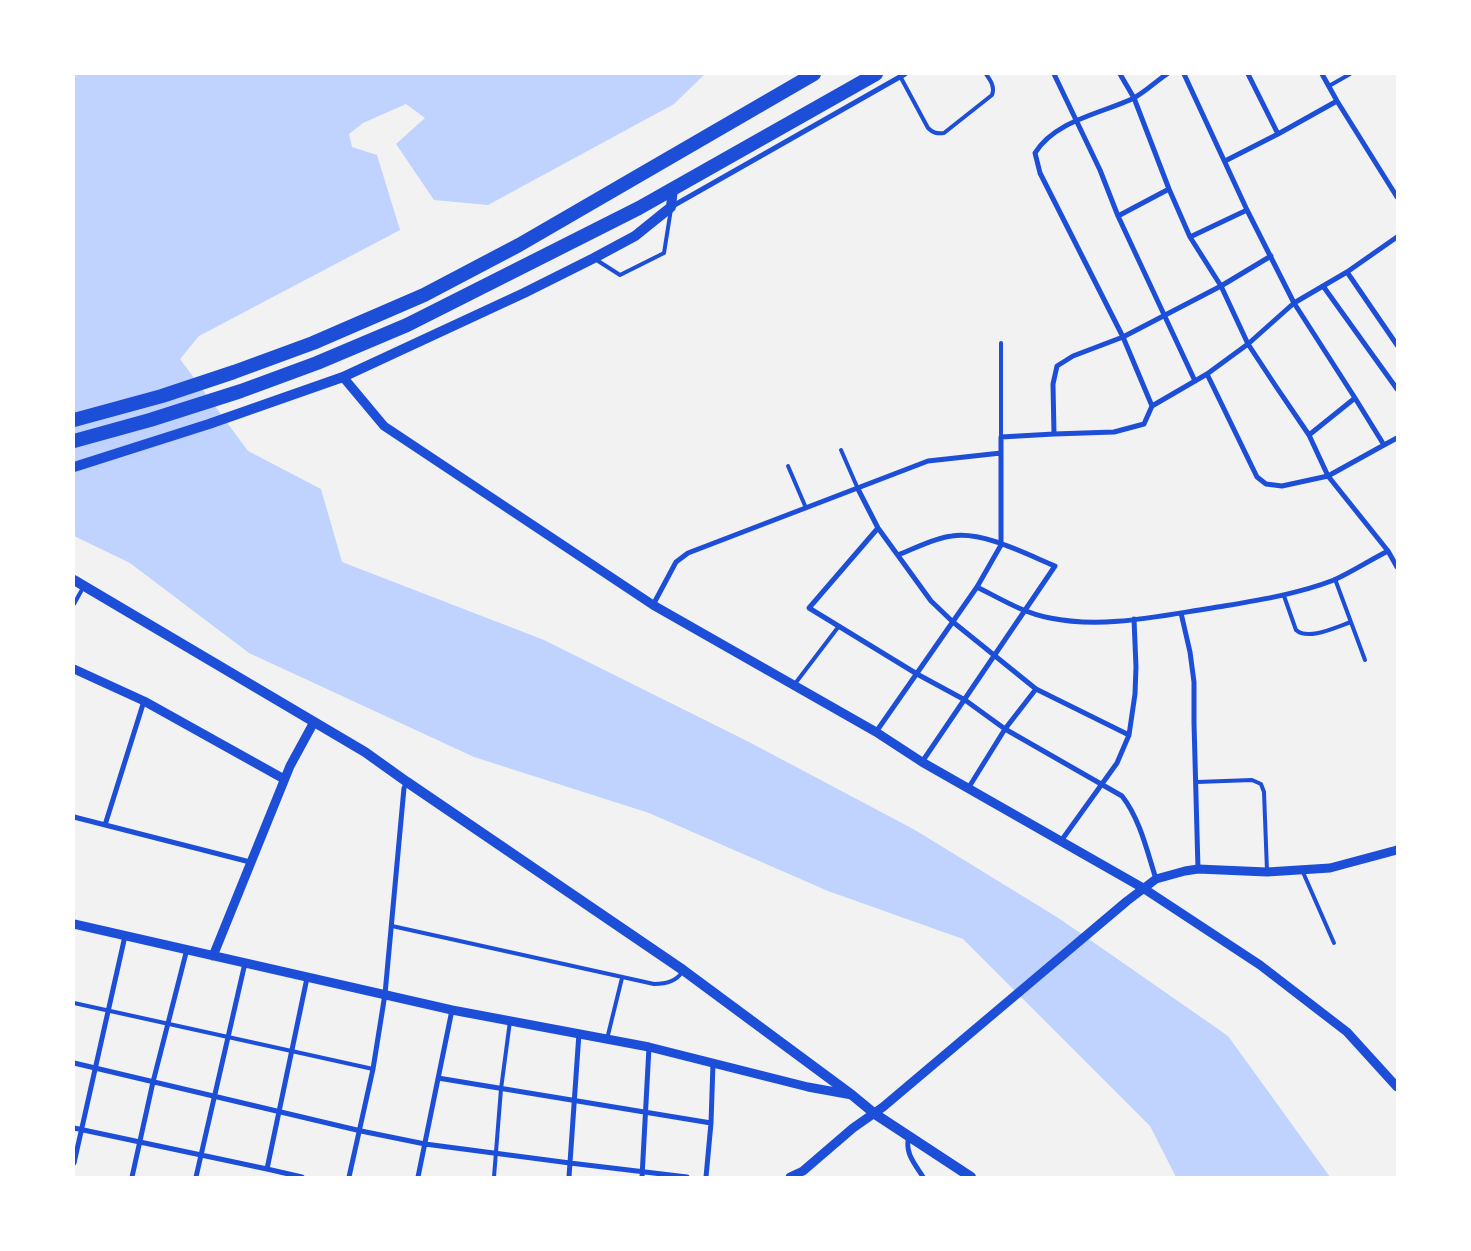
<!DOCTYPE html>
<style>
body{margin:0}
#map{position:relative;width:1471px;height:1251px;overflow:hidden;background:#f2f2f2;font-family:"Zilla Slab",serif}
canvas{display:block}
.frame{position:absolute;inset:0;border:75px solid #fff;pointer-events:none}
</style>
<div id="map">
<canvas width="1471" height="1251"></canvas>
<div class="frame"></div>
</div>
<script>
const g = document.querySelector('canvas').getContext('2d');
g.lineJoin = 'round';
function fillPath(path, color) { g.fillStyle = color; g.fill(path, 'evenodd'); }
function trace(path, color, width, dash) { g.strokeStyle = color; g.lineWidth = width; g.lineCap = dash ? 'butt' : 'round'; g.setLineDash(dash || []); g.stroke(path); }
const water = new Path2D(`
 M74,74H705L674,104L488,205L434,200L396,144L425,118L406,104L363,123L349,134L352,147L377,155L400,230L199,336L180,359L248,451L321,489L342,562L544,640L749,742L915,830L1060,919L1228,1036L1330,1177H1176L1150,1126L963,939L828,891L649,813L474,757L249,653L130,563L74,536Z`);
const service = new Path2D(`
 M900,76L928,128C933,133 937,134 944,133L992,95C995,87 991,81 986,74
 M1329,86L1350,74
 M595,259L620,275L664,253L671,209
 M1001,437V343
 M841,450L858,489
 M788,466L806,508
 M1335,579L1365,660
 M1284,596L1296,630C1308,641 1336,627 1351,622
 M74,604L84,586
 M794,685L839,626
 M1197,782L1252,780L1261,784L1264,792L1267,871
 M1302,870L1334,943
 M392,926L654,984C665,984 676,982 682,972
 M74,1003L373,1069
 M607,1039L622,978
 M494,1177L501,1089L510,1021`);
const minor = new Path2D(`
 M1054,74L1100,170L1118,216L1195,381
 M1120,74L1134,98L1169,189L1190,237L1221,286L1248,344L1275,385L1309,435L1328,476L1388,551L1397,567
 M1184,74L1247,210L1294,303L1355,398L1384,445L1328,476L1282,486L1266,484L1257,477L1207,374
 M1248,74L1278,134
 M1322,74L1337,101L1397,197
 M1225,161L1278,134L1337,101
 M671,207L905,74
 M1118,216L1169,189
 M1190,237L1247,210
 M1271,256L1221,286L1123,337L1073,356L1057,366L1053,384L1054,434L1114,432L1144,424L1152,406L1207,374L1248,344L1294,303L1347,272L1397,237
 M1347,272L1397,345
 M1323,286L1397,389
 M1152,406L1123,337L1040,173L1035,153C1055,121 1099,114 1132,99C1144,93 1155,82 1167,74
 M1309,435L1355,398
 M1384,445L1397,438
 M858,489L878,528L931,601L953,622L1036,689L1129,735
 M878,528L809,608L917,674L965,700L1005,729L1122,796C1140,819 1147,851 1156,879
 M898,555C916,548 934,538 952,536C983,531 1026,554 1055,566L922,762
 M977,587C1001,599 1023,613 1050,618C1103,629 1159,616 1212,608C1253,601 1295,595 1334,580C1352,572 1370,560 1388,551
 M653,605L676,562L688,553L928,461L1001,453
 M1181,613L1190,652L1194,682V723L1198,869
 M876,732L977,587L1001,545V437L1054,434
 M969,787L1005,729L1036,689
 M74,817L250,862
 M105,825L144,701
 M1061,841L1117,763L1129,735L1135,694L1136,667L1134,619
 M74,1063L361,1131L425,1144L570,1163L687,1177
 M438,1078L711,1123
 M74,1128L267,1169L302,1177
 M909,1136C904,1153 915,1164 923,1177
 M74,1163L125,936
 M267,1169L307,978
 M132,1177L153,1082L187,949
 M196,1177L245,963
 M349,1177L373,1069L385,994L404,788L407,782
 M418,1177L452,1010
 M569,1177L579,1033
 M642,1177L649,1047
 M706,1177L711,1123L713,1063`);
const tertiary = new Path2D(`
 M343,377L384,426L653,605L876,732L922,762L1143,888L1260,965L1347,1032L1397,1087
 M74,669L144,701L284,779
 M74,924L452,1010L649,1047L808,1087L852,1095
 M213,956L290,766L314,722
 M790,1177L803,1171L853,1128L883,1107L1127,901L1156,879L1185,871L1198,869L1267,872L1330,868L1397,850`);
const secondary = new Path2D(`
 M74,467L209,424L343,377L524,293L594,258L635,236L671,207L673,188
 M74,580L365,752L407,782L683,970L852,1095L875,1114L971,1177`);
const trunk = new Path2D(`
 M74,420L162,396L234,372L313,343L424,295L519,245L814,74
 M74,441L150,420L241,391L317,363L407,325L639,208L876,74`);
fillPath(water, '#bfd3fe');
trace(service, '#1d4ed8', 4);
trace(minor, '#1d4ed8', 5);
trace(tertiary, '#1d4ed8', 9);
trace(secondary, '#1d4ed8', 10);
trace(trunk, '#1d4ed8', 14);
</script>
